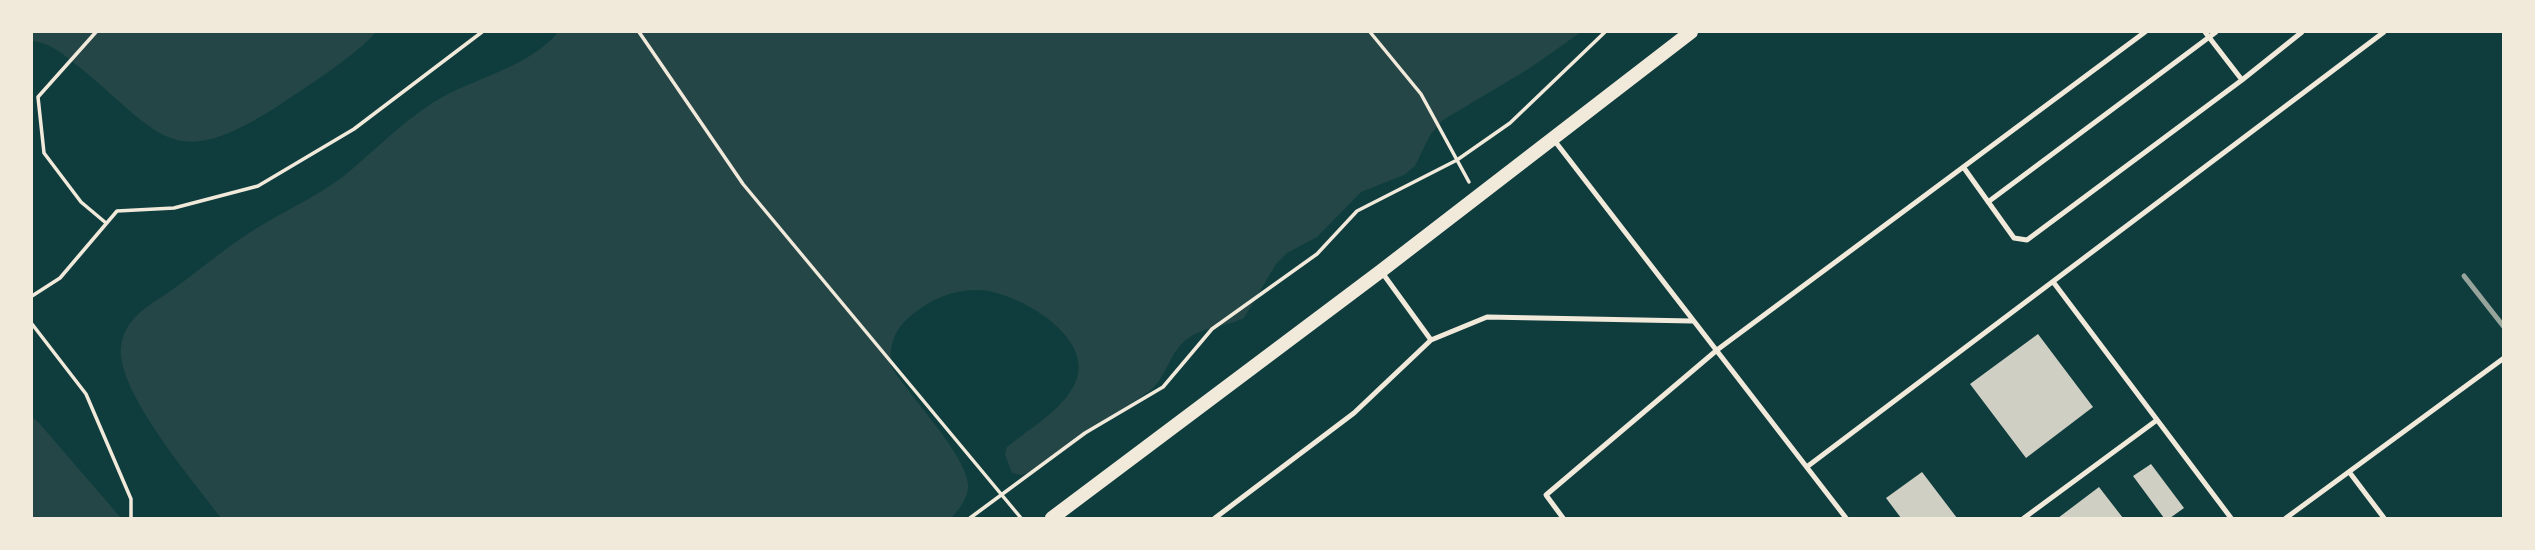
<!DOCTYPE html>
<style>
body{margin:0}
#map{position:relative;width:2535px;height:550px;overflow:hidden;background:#0f3d3e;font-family:Montserrat,sans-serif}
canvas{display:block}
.frame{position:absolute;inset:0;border:33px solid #f1e9da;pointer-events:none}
</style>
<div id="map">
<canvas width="2535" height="550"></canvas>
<div class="frame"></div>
</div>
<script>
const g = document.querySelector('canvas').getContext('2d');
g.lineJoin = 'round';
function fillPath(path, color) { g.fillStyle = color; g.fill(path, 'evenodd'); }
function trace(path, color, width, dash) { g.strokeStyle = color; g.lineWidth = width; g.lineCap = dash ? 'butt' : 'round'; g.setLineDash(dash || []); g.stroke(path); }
const green = new Path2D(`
 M32,32H376C358,54 303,89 278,106C170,175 162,134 78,66C64,55 50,42 32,41Z
 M558,32H1581L1530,68L1443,120L1430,135L1415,166L1404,175L1361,192L1317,237L1287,253L1276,264L1244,318C1226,327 1202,327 1187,339C1170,352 1167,375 1152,389L1037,470L1022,475L1012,473L1005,454L1007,447C1030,428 1070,406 1078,375C1088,332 1012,289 976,290C952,290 931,299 913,314C895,328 889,344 891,366C908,395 967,455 968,485C969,497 958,511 951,518H221C194,482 116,391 121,347C125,314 154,304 176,287C206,265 234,241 267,222C293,207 320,194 344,176C374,151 401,123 434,102C472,78 529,68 558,32Z
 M32,417L39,423L121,518H32Z`);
const building = new Path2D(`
 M2038,334L2093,407L2026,458L1970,384Z
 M2151,464L2184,508L2170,518H2164L2133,476Z
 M1922,472L1957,518H1901L1886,498Z
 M2099,487L2123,518H2058Z`);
const path = new Path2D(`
 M96,32L38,97L44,153L81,202L106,223
 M639,32L743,184L1021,518
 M1370,32L1421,94L1469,182
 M32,296L60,278L117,211L174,208L258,186L354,129L482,32
 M32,324L86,394L131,499V518
 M970,518L1085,433L1163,387L1212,329L1317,254L1357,211L1457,160L1510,123L1605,32`);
const service = new Path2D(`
 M2242,80L2302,32
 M1554,140L1846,518
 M1964,168L2014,238L2027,240L2242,80L2205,32
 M1988,202L2216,32
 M2054,283L2231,518
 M1431,340L1487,317L1692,321
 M1808,466L2384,32
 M2350,473L2384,518
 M1215,518L1354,413L1431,340L1381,271
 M1563,518L1546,495L1717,350L2145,32
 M2024,518L2157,420
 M2286,518L2504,358`);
const secondary = new Path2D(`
 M1052,518L1381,271L1691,32`);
const rail = new Path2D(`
 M2464,276L2504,327`);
fillPath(green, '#244646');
fillPath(building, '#cfcfc3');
trace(path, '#f1e9da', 3.5);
trace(service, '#f1e9da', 5);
trace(secondary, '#f1e9da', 14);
trace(rail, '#97a49c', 5);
</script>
